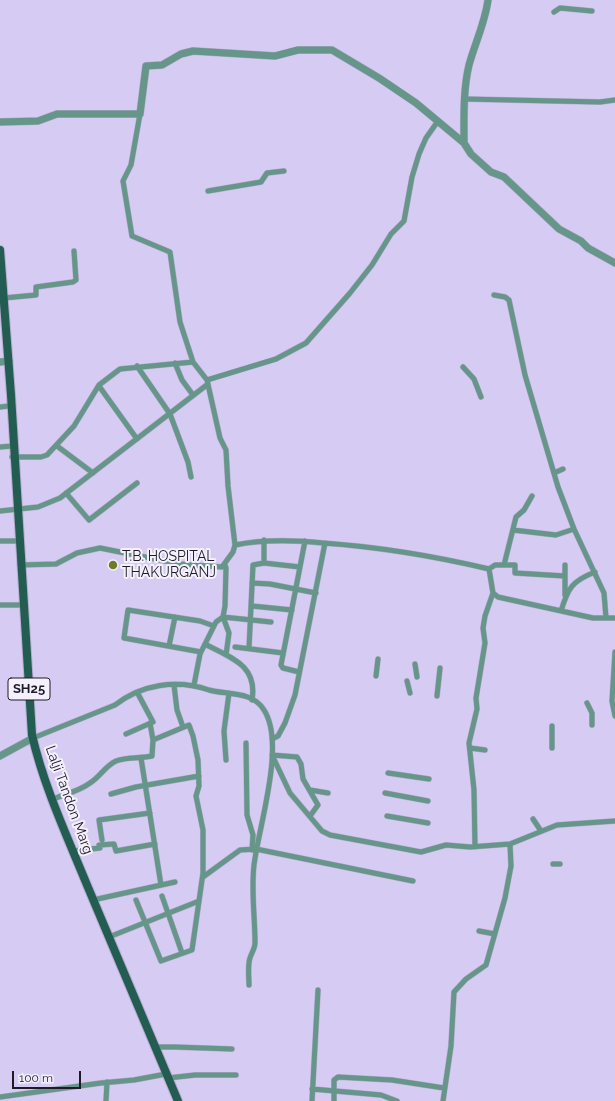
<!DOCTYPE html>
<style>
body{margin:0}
#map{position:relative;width:615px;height:1101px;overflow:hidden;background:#d6ccf3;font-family:Raleway,sans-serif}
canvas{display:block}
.scale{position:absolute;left:12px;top:1071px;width:69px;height:18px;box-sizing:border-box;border:2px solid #1e1a28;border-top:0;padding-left:5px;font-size:12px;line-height:14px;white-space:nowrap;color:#1e1a28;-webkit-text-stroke:3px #f4f1fd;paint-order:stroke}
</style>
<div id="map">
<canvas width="615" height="1101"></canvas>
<div class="scale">100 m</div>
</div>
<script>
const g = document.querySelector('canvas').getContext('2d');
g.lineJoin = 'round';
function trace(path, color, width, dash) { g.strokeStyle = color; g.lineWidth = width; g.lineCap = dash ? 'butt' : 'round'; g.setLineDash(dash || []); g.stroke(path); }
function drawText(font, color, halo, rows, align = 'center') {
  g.font = font + ' Raleway,sans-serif'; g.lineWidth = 4; g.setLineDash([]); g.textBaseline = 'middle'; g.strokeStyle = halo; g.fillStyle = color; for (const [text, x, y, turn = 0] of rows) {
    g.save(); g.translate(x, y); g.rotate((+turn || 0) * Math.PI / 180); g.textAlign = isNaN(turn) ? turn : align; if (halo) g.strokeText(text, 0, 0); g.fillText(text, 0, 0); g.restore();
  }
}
const minor = new Path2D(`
 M554,12L560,8L592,11
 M465,99L600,102L615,100
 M140,114L131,165L123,181L132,236L170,252L180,322L193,362
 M208,191L261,182L267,173L284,171
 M494,295L505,297L509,300L525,375L558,487L574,529L604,593L606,618
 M4,298L36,295V287L73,282L76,280L74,251
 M175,363L182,380L193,395
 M137,366L170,414L188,462L191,477
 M463,367L474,379L481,397
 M207,380L276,359L306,343L350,293L372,265L391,234L404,221L412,177L419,154L426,138L438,121
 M99,386L137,439
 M0,407L9,406
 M57,446L93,473
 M0,447L12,446
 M12,457H41L47,455L74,426L99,385L120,369L193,362L207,380L220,438L226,450L228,486L235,545L233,552L222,567L180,564L100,548L77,553L56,564L20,565
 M554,473L563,469
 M66,493L89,520L137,483
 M0,511L38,507L60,498L208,384
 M513,530L556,535L574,529
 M0,541H20
 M235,545C265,539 293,540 323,543C380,547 434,556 489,569L493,593L498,597L593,618H615
 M264,563L300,567
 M504,565L516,517L524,510L532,496
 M489,569L495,565H515V573L565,576V565
 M252,583L270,584L316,593
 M565,595V576
 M0,605H24
 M252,606L292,610
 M561,611C568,588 572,581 595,572
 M223,617L271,622
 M223,617L229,633L226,655
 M205,644C231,658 258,665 252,700
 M169,646L175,617
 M235,647L283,653
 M249,648L253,565L264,563V540
 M201,652L124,638L128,610L200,621L214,626
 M615,652L612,701L615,716
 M415,664L417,677
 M299,672L283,668L281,665L305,541
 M376,676L378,659
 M407,681L410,693
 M174,685L177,710L183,727
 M194,685L200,654L216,622L223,617L225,606L226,568L225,565
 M437,696L440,668
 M587,703L592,713V725
 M126,734L153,722L137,692
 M33,738L115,705C142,684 177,679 209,690C227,695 253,691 264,710C286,744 259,825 254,865C251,891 255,917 255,943C255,950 249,956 249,963C248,970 249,978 249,985
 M272,739L278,736L285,723L295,695L325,543
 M246,743L247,815L253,835L252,850
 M470,748L485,750
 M552,748V726
 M141,758L161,885
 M226,760L224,731L229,693
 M388,773L429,779
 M310,790L328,793
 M385,793L428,801
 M111,794L136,787L199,776
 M51,800C64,794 78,792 90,783C100,777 105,766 116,761C128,756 140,759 152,756L153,740L150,723
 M310,816L318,805L303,779L301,764L297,757L272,755L290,793L322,831L330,835L421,852L446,845L470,847L510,844L557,825L615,821
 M387,816L428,823
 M533,819L541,831
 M102,840L99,820L150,813
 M475,847L474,790L469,743L477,709L476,698L485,643L483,628L485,616L493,593
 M73,851L100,848L99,845L114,844L116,851L155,844
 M553,864H560
 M203,877L240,850L256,849L413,881
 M162,896L182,953
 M93,900L175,882
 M136,900L161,961L192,950L203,873V830L196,796L199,786L198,760L193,736L189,725L153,740
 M479,931L495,934
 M109,937L199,901
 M155,1047H175L232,1049
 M168,1078L195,1075H236
 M312,1089L381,1095L397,1101
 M0,1097L101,1083L134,1080L166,1074
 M106,1101L107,1082
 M312,1101L318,990
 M334,1101V1080L338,1077L392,1080L444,1088
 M443,1101L451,1046L454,992L466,979L486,965L505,898L511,866L510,844`);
const tertiary = new Path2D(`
 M0,122L38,121L57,114H140L146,66L162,65L181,54L193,51L275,56L298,50H332L379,78L416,103L464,143L471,154L491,172L504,177L559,229L581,241L588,248L615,263
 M464,143C464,118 463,90 469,65C475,43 485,23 488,0
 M0,362L9,361
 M0,756L33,738`);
const primary = new Path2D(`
 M0,250L11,395L32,735C44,787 67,836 87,885C117,957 147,1029 178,1101`);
const markers = [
 [113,565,5,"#707b27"]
];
const shields = [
 [29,689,42]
];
const shieldNames = [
 ["SH25",29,689]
];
const poiNames = [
 ["T.B. HOSPITAL",122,557],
 ["THAKURGANJ",122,573]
];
const streetNames = [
 ["Lalji Tandon Marg",69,800,70]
];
trace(minor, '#b5acce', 6);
trace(tertiary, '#b5acce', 8);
trace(primary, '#b5acce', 10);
trace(minor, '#66968a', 5);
trace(tertiary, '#66968a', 7);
trace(primary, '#235c50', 8);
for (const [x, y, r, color] of markers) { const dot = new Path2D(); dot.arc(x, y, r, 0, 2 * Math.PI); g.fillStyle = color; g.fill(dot); trace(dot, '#f4f1fd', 1.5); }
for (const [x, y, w] of shields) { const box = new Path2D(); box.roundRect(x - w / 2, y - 11, w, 22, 3); g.fillStyle = '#f4f1fd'; g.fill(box); trace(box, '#1e1a28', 1); }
drawText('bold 13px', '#1e1a28', null, shieldNames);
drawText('14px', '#1e1a28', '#f4f1fd', poiNames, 'left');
drawText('14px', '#1e1a28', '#f4f1fd', streetNames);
</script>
